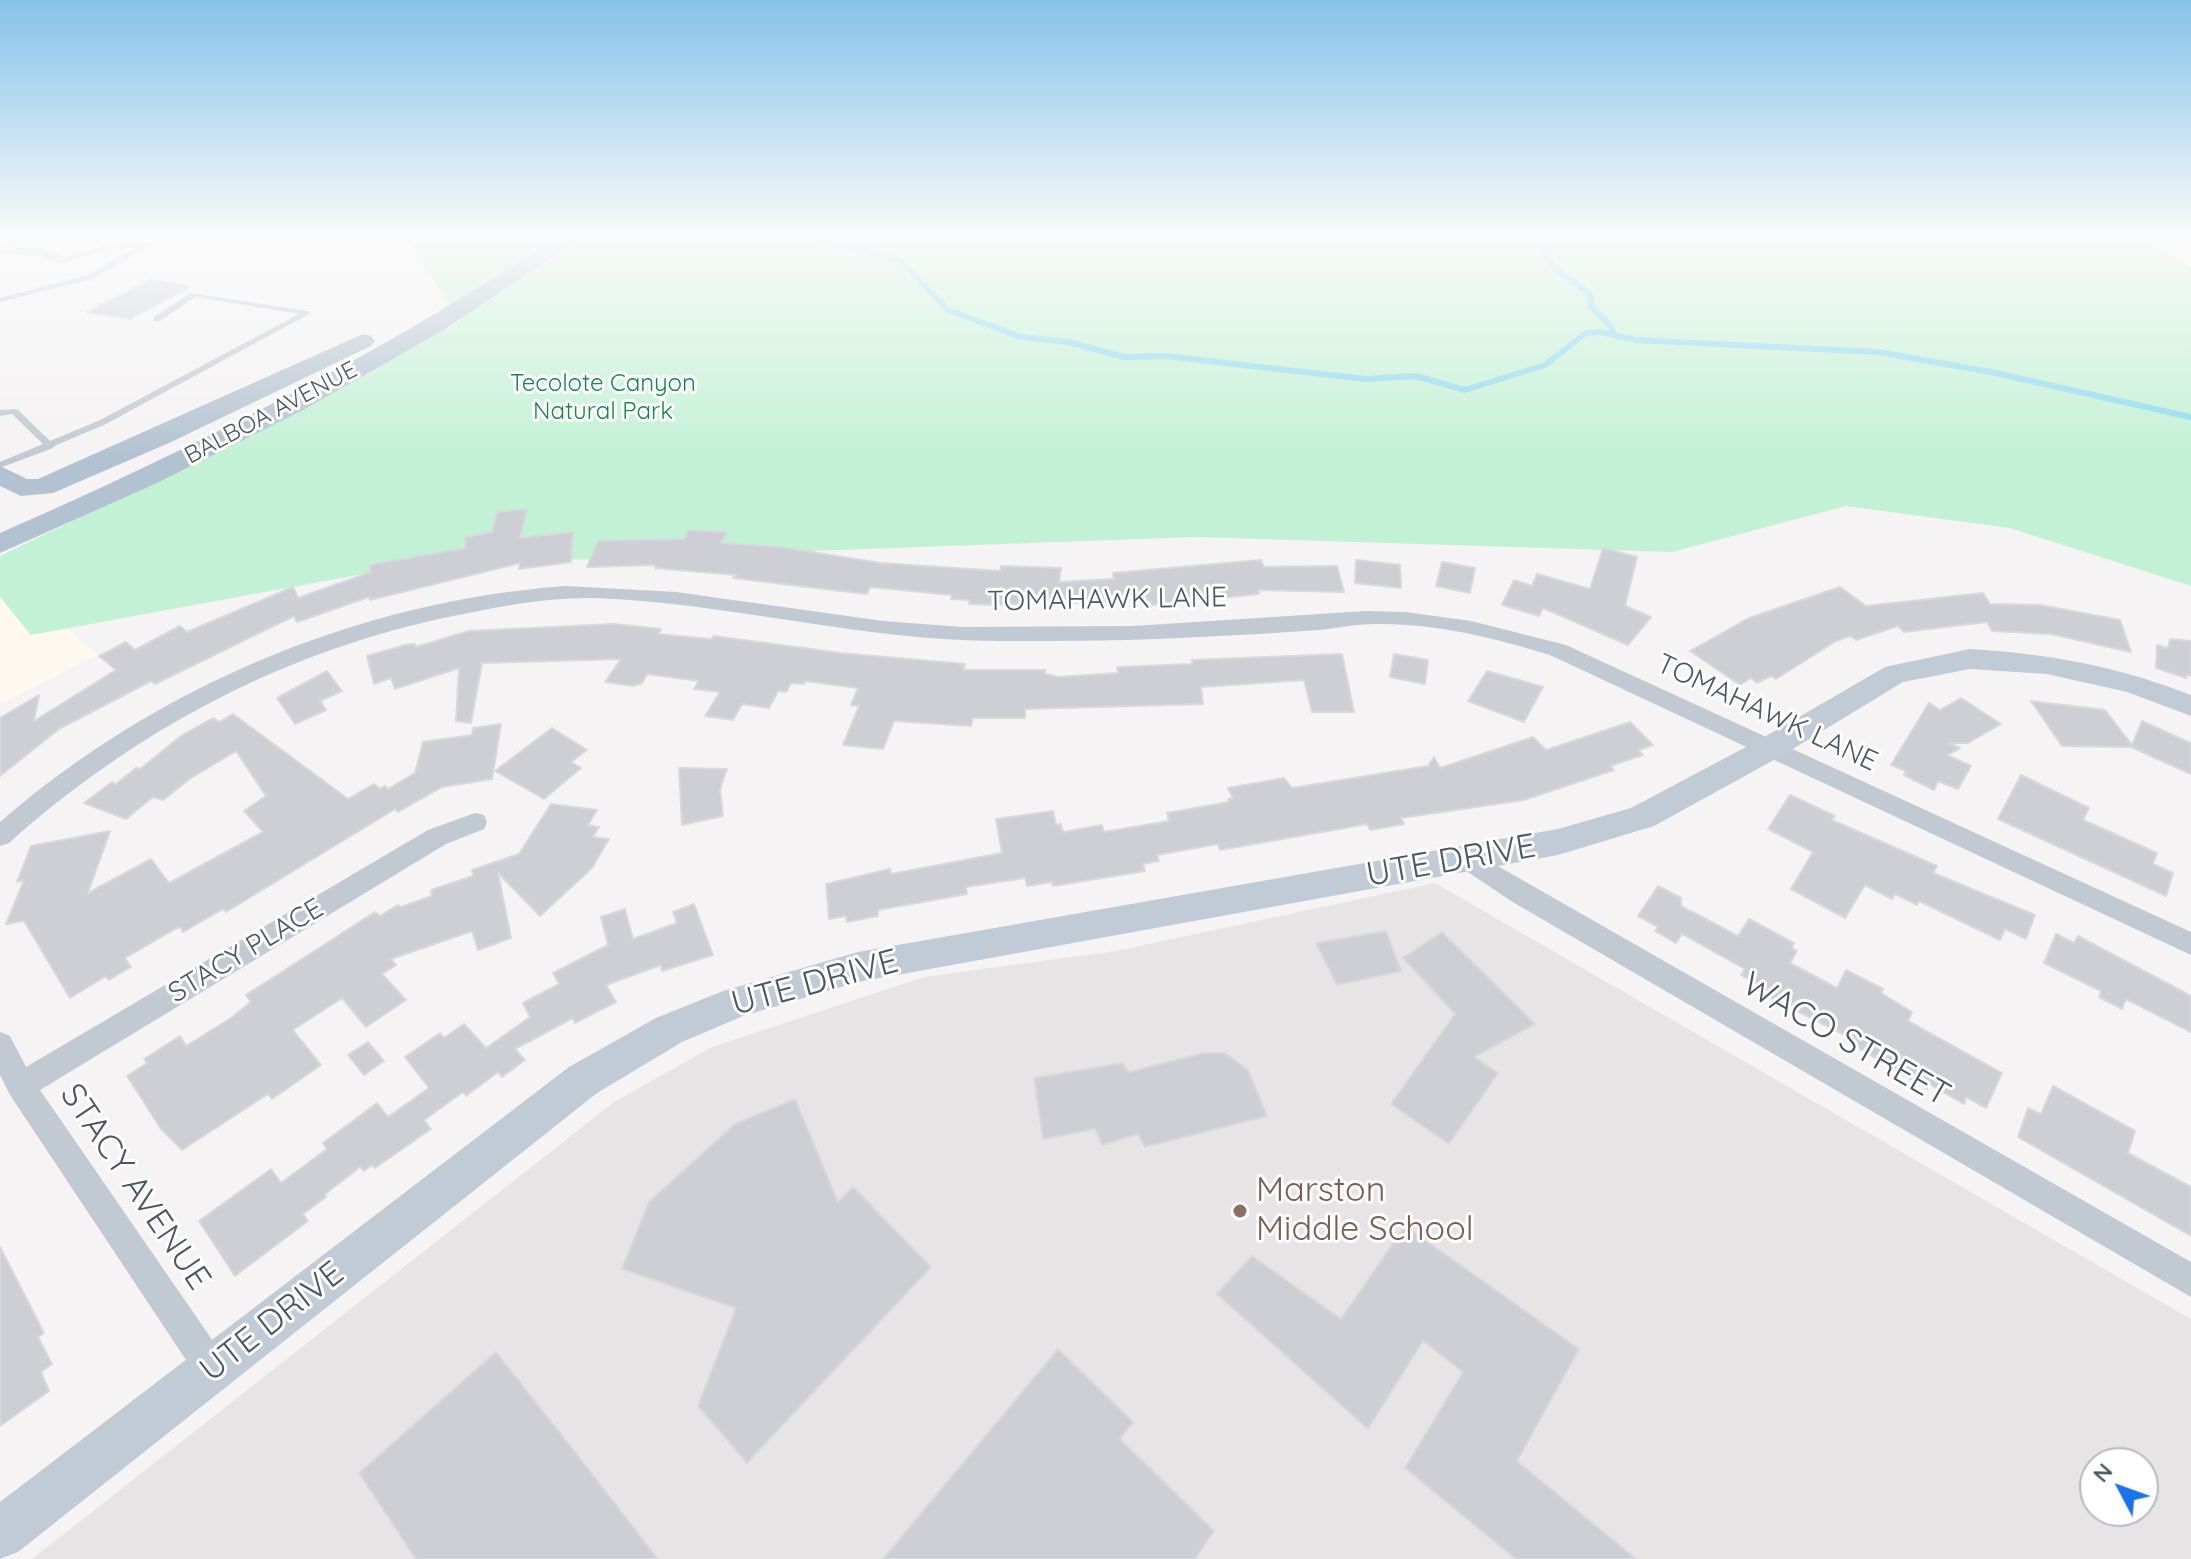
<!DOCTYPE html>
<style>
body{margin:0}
#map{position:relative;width:2191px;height:1559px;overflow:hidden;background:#f5f3f3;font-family:Quicksand,sans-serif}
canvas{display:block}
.north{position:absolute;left:2079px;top:1447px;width:80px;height:80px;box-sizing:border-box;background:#fff;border:2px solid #b7bbc0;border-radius:50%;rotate:311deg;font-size:22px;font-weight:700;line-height:32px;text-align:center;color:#4a5661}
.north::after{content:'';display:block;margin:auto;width:28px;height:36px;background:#1a73e8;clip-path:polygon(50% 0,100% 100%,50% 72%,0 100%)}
</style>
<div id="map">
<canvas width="2191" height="1559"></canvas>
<div class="north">N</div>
</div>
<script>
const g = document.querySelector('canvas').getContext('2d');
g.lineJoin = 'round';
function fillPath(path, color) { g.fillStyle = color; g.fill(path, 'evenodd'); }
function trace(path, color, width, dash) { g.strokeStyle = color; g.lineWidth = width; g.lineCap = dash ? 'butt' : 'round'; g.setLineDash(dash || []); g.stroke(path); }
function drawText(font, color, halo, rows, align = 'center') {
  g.font = font + ' Quicksand,sans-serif'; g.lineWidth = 6; g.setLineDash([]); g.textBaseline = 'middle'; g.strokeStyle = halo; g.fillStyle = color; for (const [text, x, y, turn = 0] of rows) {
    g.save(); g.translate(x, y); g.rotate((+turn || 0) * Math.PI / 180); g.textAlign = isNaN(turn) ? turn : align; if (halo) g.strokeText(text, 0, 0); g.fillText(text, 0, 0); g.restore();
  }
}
const commercial = new Path2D(`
 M0,581L33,600L97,654L0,705Z`);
const education = new Path2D(`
 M1435,883L2191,1319V1559H32L614,1102L712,1047L924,977L1116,951ZM2095,1463H2143V1511H2095Z`);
const green = new Path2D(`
 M404,237H2146L2191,268V586L2010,528L1846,506L1672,552L1195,537L565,560L363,574L31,635L0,597V556L294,414L461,321Z`);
const stream = new Path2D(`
 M810,237L900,261L948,310L1021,337L1068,342L1124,357L1165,356L1365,379L1416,376L1465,390L1545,365L1586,333L1601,332L1636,340L1878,352L1991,372L2191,417
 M1555,237L1543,247L1555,269L1591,295V307L1609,324L1615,336`);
const building = new Path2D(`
 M150,280L192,286L130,319L87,312Z
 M527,509L520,538L573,532L571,562L519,569L520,563L370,600L369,597L297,622L294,616L155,684L151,681L59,729L0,776V718L39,695L34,721L116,670L99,656L126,642L135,650L180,626L187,632L293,587L298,598L371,572L369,565L465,548V537L492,532L497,512Z
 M689,530L727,532L721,543L780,547L881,563L1000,571L1001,566L1061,568L1059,582L1114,579L1113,573L1261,560L1264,567L1337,566L1344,592L1258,590L1259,594L1152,605L1151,601L994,605L969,604L970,600L951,599L952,595L870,587L867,594L733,578L736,575L655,568L656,565L587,567L598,541L684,539Z
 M1603,548L1637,557L1625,606L1651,617L1628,645L1543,608L1539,616L1502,605L1514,580L1532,586L1537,574L1590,589Z
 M1356,560L1400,565L1401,588L1355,583Z
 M1442,562L1475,568L1470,593L1436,586Z
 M1840,587L1866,606L1983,593L1990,604L2040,605L2120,620L2131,652L2051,634L1992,631L1987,622L1904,632L1898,626L1856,640L1850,636L1836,641L1776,679L1771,676L1757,683L1751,678L1740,685L1690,651L1749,618Z
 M614,624L661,629L658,634L711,639L714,636L840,653L965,664L963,670H1045V674L1060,677L1118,673L1117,667L1192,664V660L1342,654L1354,712H1312L1304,680L1201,687L1203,704L1025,709V718H973L971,726L894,721L883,749L843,745L859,706L851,705L858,688L805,681L804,684L791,683L786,692L778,691L769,708L742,704L733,720L705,716L720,692L694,689L699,681L647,674L642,683L634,686L605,682L621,659L482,663L471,723L456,721L459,668L395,689L391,678L374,684L367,656L405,645L415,644L416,647L469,631Z
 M2170,639L2191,641V676L2187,674L2186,678L2156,668L2157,645L2168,648Z
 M1394,654L1428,660L1425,684L1390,677Z
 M327,671L342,691L320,701L326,710L295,724L277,698Z
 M1487,671L1543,687L1524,722L1468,701Z
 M1961,698L2001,724L1968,743H1949L1960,748L1947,755L1971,766L1958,789L1938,781L1934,790L1904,775L1906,771L1891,765L1929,703L1940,710Z
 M2031,701L2105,710L2132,745L2142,721L2191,743V774L2131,747L2062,746Z
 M233,714L348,799L374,784L380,789L385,786L388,789L415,773L423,742L472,735L473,728L501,724L492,779L442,787L398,812L395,809L226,912L223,909L183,932L180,927L175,929L125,958L131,967L109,980L106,976L70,998L24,921L6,924L24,880L17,882L31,846L110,831L88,893L151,859L169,883L263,832L244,811L266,796L236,751L191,778L163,800L153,797L126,819L84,803L112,782L116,784L136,768L140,769L181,736L213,718L219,722Z
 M1630,722L1653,745L1639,750L1643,755L1610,766L1614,770L1524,800L1401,818L1404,824L1370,830L1367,824L1220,850L1218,844L1157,855L1159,861L1143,864L1145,871L1053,886L1052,882L1027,886L1025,878L966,887L967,894L878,910V916L847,922L846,916L829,919L826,884L890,869L891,874L1002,853L996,819L1053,811L1056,825L1061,824L1063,832L1102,825L1104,832L1169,821L1167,813L1229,802L1228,799L1233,798L1228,788L1284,778L1292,788L1428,766L1434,757L1440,768L1533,737L1546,750Z
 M552,728L587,750L571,762L581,768L544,799L495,771Z
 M679,768L727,769L720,789L723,816L682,825Z
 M2021,775L2089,808L2083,820L2157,853L2153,864L2173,873L2166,896L1998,819Z
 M1790,795L1835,816L1832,820L1937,866L1933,873L2035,915L2026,939L2005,929L2000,940L1919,901L1917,905L1895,894L1892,899L1865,885L1845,918L1791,889L1813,852L1768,829Z
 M551,804L597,810L588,825L599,827L593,837L609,839L592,868L540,916L498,873L511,938L478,950L472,931L391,959L396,965L382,974L406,1000L366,1027L342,998L293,1030L321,1065L272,1099L268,1094L182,1150L161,1129L127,1076L147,1063L144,1059L180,1036L186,1046L231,1018L251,1002L246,995L375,912L380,916L398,905L401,907L432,896L431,890L473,876L472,870L519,854Z
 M1658,886L1681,898V906L1738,936L1749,919L1794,943L1792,948L1797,951L1790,963L1837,988L1846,970L1883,989L1881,993L1912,1012L1908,1021L2002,1073L1986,1108L1966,1097L1964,1104L1929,1084L1927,1089L1845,1040L1847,1036L1763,994L1766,989L1741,975L1745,969L1682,934L1676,943L1655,931L1658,927L1638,916Z
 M694,904L713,955L662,971L661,965L606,985L616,1002L575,1023L573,1018L515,1049L525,1060L502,1077L498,1072L466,1096L463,1092L424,1120L431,1129L375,1168L372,1165L364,1171L360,1167L324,1195L326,1197L303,1214L308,1221L235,1276L199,1221L271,1169L281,1183L327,1149L323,1143L377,1103L388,1117L429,1088L405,1057L440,1033L444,1038L464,1024L486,1048L530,1017L523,1003L559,984L553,973L608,945L601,917L625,909L633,939L677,923L673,912Z
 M1386,931L1401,971L1337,985L1316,943Z
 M1442,932L1535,1024L1474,1057L1498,1073L1449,1144L1391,1104L1455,1014L1403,958Z
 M2056,934L2074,943L2078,936L2191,996V1032L2126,999L2122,1009L2099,997L2101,991L2044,963Z
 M368,1042L384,1061L364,1075L348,1055Z
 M1204,1053H1225L1248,1070L1267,1116L1145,1147L1138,1134L1102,1145L1095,1129L1043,1139L1034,1078L1122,1063L1129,1072Z
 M2053,1086L2135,1131L2128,1153L2191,1187V1236L2018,1137L2028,1108L2041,1114Z
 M795,1099L838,1202L853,1187L931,1267L747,1463L698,1406L736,1308L622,1269L649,1202L735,1124Z
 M1405,1226L1579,1349L1517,1461L1636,1559H1516L1405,1468L1463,1372L1423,1341L1368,1429L1217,1294L1252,1256L1341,1319Z
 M0,1247L44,1333L38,1337L52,1364L41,1372L49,1391L0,1426Z
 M1058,1349L1133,1422L1120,1439L1214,1531L1195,1559H883Z
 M496,1352L575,1452L658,1559H416L359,1473Z`);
const lane = new Path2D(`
 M145,242L152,244L93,279L0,302V298L87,275L138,247L105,250L65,262H62V258L104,246Z
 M191,293L307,311L311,313L104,425L54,446L53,448L0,468V462L43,444L12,414L0,416V410L17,409L50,441L98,421L299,314L195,297L160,321H154V317Z`);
const street = new Path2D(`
 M0,245L40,248L72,260L65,264L38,256L0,253Z
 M566,586L676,592L883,621L962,627L1133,626L1366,611L1405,612L1471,621L1566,645L2191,932V955L1550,655C1494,638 1435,623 1376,624C1357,624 1338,628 1319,630C1279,633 1239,635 1198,637C1134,641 1069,641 1004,641C866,642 732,603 594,598C548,597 502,606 458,615C288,649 138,728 9,843L0,846V822C157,686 359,601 566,586Z
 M475,813L484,815L487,822L484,829L446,844L40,1090L224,1357L229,1369L224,1381L212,1386L200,1381L10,1095L0,1075V1032L10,1036L26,1067L428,830Z
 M1468,849L2191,1262V1297L1511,901L1459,866L1455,859L1459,852Z`);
const secondary = new Path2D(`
 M1970,649C2049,654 2117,666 2191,695V716L2127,692L2047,674L1970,669L1903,682L1783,755L1654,826L1558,855L858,982L743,1016L682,1042L597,1093L18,1552L0,1559V1502L569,1067L656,1018L723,991L858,952L1558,829L1631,808L1761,739L1885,667Z`);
const primary = new Path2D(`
 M558,237H582L444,330L303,410L157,483L0,553V533C194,448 381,354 558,237Z
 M363,334L371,336L375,341L371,346L169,443L53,493L21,496L0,486V466L27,479H38Z`);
const markers = [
 [1240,1211,8,"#8d6e63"]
];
const farParknames = [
 ["Tecolote Canyon",603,384],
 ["Natural Park",603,412]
];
const farStreetnames = [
 ["BALBOA AVENUE",271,413,-28]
];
const streetNames = [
 ["TOMAHAWK LANE",1107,600,-1],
 ["TOMAHAWK LANE",1767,713,25],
 ["STACY PLACE",246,951,-31]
];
const nearStreetnames = [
 ["UTE DRIVE",1451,861,-10],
 ["UTE DRIVE",815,983,-15],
 ["WACO STREET",1846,1040,30],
 ["STACY AVENUE",135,1187,56],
 ["UTE DRIVE",272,1322,-38]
];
const nearEducationnames = [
 ["Marston",1256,1191],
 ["Middle School",1256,1230]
];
fillPath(commercial, '#fdf9ef');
fillPath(education, '#e6e4e5');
fillPath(green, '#c3f1d5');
trace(stream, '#90daee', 6);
fillPath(building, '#cdcfd5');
trace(building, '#d7d9de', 2);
fillPath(lane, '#c1cad2');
fillPath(street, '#c1cad2');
fillPath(secondary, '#c1cbd6');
fillPath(primary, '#b3c2d1');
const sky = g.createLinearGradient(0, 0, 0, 455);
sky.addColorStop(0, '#85c3ea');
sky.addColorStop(0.52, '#fafafa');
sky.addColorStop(1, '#fafafa00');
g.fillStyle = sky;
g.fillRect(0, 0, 2191, 455);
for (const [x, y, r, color] of markers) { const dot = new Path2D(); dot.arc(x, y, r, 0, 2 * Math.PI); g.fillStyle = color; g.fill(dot); trace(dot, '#fff', 3); }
drawText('24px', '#17864f', '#fff', farParknames);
drawText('24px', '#4a5661', '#fff', farStreetnames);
drawText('28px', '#4a5661', '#fff', streetNames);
drawText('34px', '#4a5661', '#fff', nearStreetnames);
drawText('34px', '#785e54', '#fff', nearEducationnames, 'left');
</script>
